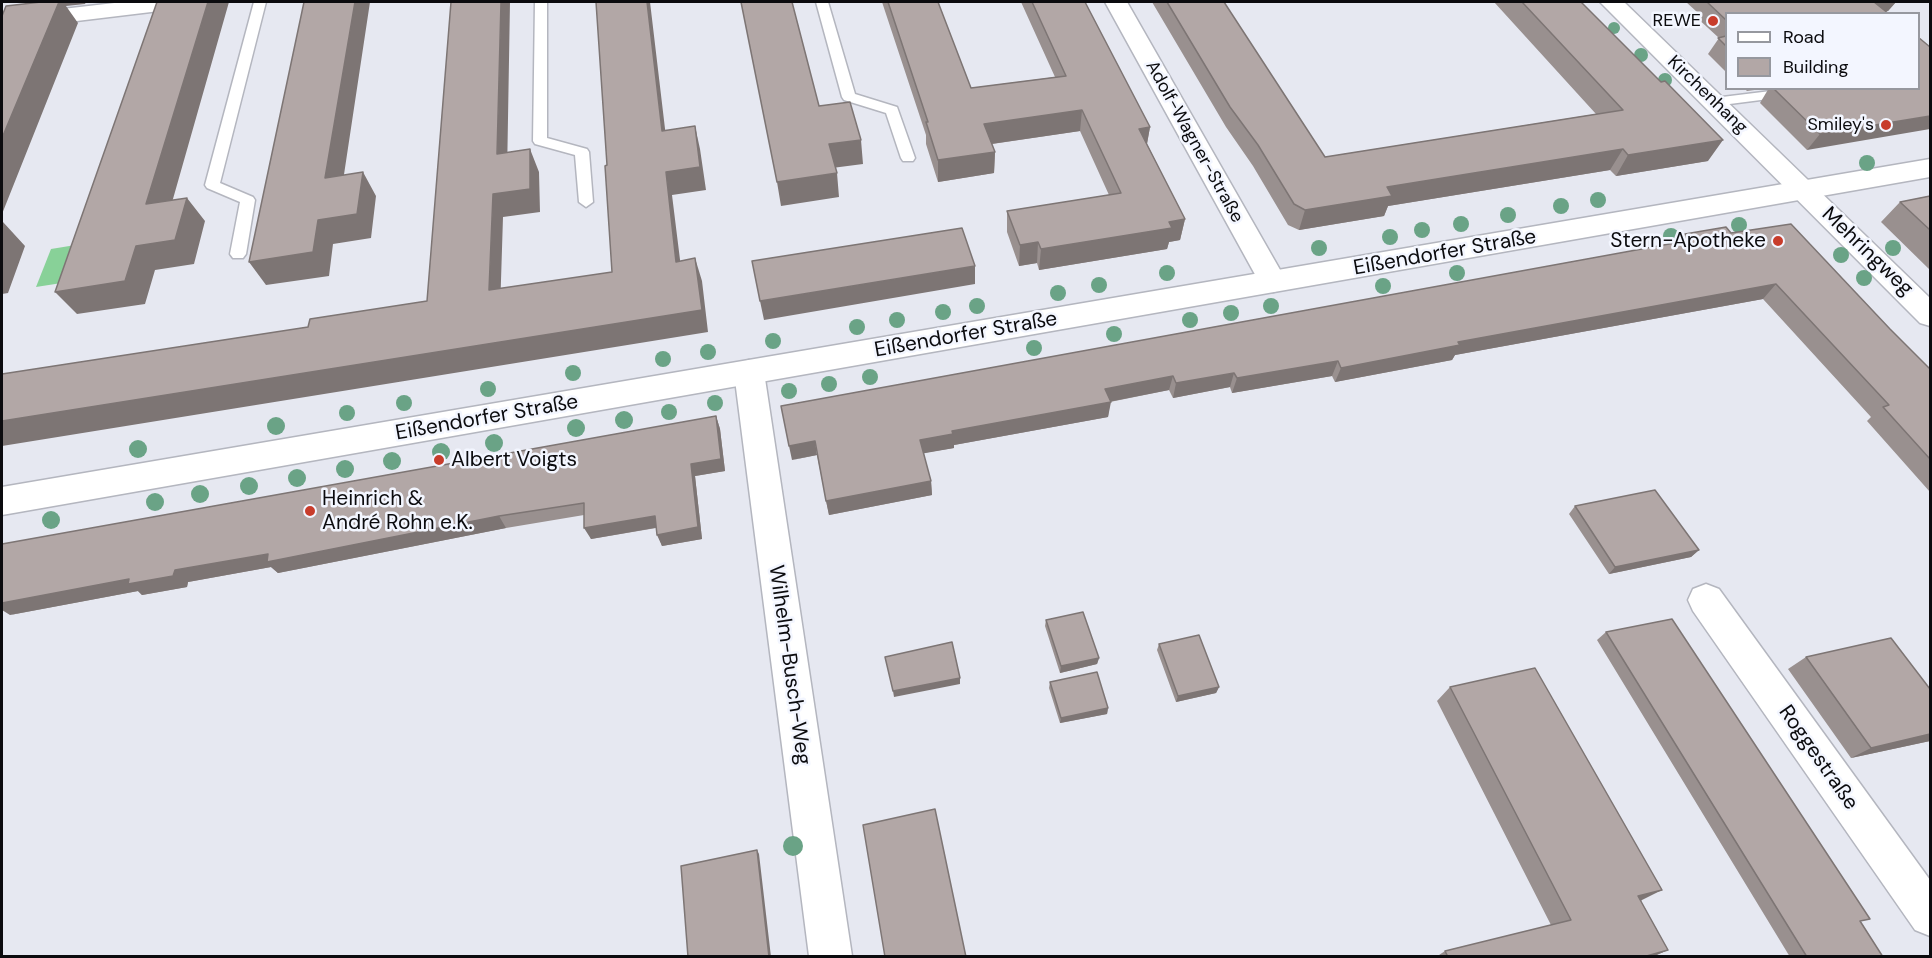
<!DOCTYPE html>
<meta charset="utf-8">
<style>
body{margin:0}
#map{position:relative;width:1932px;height:958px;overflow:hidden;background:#e6e8f1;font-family:"DM Sans",sans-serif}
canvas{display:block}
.frame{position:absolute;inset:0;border:3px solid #0b0b0e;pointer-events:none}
.legend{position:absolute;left:1725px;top:12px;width:195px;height:78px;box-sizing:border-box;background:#f3f6ff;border:2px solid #96989f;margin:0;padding:8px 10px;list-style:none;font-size:18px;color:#0b0b0e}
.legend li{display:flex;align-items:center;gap:12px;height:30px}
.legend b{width:30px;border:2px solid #96989f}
</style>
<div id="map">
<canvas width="1932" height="958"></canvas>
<div class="frame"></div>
<ul class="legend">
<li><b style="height:8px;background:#fff"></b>Road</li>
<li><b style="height:16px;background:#b2a7a6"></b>Building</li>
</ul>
</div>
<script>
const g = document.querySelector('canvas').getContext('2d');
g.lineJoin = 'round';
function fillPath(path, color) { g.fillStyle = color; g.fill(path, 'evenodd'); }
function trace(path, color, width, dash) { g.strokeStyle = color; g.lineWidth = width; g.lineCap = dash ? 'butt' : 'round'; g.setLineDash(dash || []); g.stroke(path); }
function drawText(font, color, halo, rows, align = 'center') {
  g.font = font + ' "DM Sans",sans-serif'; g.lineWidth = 5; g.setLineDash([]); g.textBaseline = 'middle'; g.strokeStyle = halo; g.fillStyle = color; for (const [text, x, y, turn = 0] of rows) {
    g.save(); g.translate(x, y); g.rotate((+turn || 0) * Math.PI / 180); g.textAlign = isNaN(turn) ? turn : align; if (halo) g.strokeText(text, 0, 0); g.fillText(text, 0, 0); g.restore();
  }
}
const green = new Path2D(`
 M94,242L68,282L36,287L51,249Z`);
const lane = new Path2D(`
 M254,2H266L220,183L253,197L255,200L246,254L243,258H233L230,254L240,202L207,188L205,185Z
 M535,2H547V138L587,149L589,152L593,202L586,207L579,202L575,155L535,144L533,141Z
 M816,2H828L855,94L897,107L915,158L913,161H903L901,158L886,113L844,100L842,97Z
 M1787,89L1792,90L1794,93L1792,96L1714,106L1707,102L1714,98Z`);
const street = new Path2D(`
 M123,2H187L184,7L176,9L2,30V16Z
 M1105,2H1127L1287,282L1283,289L1273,292L1263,289Z
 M1600,2H1624L1930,298V326L1920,323Z
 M749,360L760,364L764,372L852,956H809L734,372L738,364Z
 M1706,584L1719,589L1930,880V936L1915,930L1693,611L1688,600L1693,589Z`);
const secondary = new Path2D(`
 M1930,159V177L2,515V487Z`);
const trees = [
 [1614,28,6],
 [1641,55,7],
 [1665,80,7],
 [1867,163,8],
 [1598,200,8],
 [1561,206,8],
 [1508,215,8],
 [1461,224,8],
 [1739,225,8],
 [1422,230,8],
 [1671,236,8],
 [1390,237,8],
 [1319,248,8],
 [1893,248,8],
 [1841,255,8],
 [1167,273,8],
 [1457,273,8],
 [1864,278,8],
 [1099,285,8],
 [1383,286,8],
 [1058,293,8],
 [977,306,8],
 [1271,306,8],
 [943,312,8],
 [1231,313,8],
 [897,320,8],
 [1190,320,8],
 [857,327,8],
 [1114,334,8],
 [773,341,8],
 [1034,348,8],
 [708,352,8],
 [663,359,8],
 [573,373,8],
 [870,377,8],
 [829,384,8],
 [488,389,8],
 [789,391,8],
 [404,403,8],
 [715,403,8],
 [669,412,8],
 [347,413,8],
 [624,420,9],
 [276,426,9],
 [576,428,9],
 [494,443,9],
 [138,449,9],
 [441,452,9],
 [392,461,9],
 [345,469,9],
 [297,478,9],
 [249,486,9],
 [200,494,9],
 [155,502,9],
 [51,520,9],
 [793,846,10]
];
const wall = new Path2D(`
 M882,2H938L971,88L1055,77L1021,2H1085L1150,127L1147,144L1185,219L1180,240L1169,242L1167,249L1039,270L1037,263L1019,266L1007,232V211L1109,195L1080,131L992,144L995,152L994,173L938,182L926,144V135Z
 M1152,2H1224L1325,157L1596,114L1494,2H1581L1708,161L1616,176L1610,170L1388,206L1384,216L1299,230L1288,225L1253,166L1226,127Z
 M1686,2H1896L1888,11L1726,14V72L1708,54L1719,38L1695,16L1697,12Z
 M1744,88H1769L1747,91Z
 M1769,88H1918L1807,150L1760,103Z
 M1930,196V270L1881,222L1900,202Z
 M1731,233L1890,329L1930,369V492L1867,421L1871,417L1763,299L1455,355L1452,360L1335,382L1332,376L1232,393L1230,387L1173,398L1169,390L1110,402L1108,417L954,445V448L923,453L931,481L932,495L829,515L817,455L792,460L1679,242L1685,234Z
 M716,416L720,429L725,471L695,476L702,539L662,546L656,528L591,539L584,515L506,528L278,573L271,567L188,582L187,587L142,595L138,591L10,615Z
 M1575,506L1699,550L1691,557L1609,574L1569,514Z
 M1046,620L1099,658L1097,664L1060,673L1045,626Z
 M1606,632L1861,922L1883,957H1790L1597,640Z
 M1159,644L1219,687L1216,693L1176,702L1157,650Z
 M1806,657L1930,741L1851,758L1788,669Z
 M1050,682L1108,708L1107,714L1060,723L1049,688Z
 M1450,687L1642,900L1641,901L1668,950L1652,957H1436L1445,951L1551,925L1437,701Z`);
const shadedWall = new Path2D(`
 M28,2H86L85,4L66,6L78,23L2,214V138L34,10Z
 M208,2H229L165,227L146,204Z
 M355,2H370L340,201L325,178Z
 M501,2H510L507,176L497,154Z
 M647,2H650L668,154L662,131Z
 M1870,2H1896L1888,11L1874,14Z
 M1082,110L1080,131L984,145V124Z
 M1930,116V129L1807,150L1820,134Z
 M695,126L700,149L706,190L672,195L683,284L676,262L666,172Z
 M1150,127L1146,149L1139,129Z
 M861,140L863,164L832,168L829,144Z
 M1723,140L1708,161L1616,176L1628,155Z
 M530,149L539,172L540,212L503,217L500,312L489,290L493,194Z
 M1623,149L1610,170L1388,206L1384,216L1299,230L1305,210L1387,187Z
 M995,152L994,173L938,182V160Z
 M363,172L376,196L371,238L333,244L329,276L266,285L249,262L318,220Z
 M837,173L839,197L781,206L777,182Z
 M187,198L205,221L194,264L155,270L145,304L77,314L55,292L136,246Z
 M1185,219L1180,240L1169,242L1167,249L1039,270L1041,249Z
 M3,222L25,246L8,293L2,294V225Z
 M1038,242L1037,263L1019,266L1020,245Z
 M695,258L702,281L708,332L2,446V421Z
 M975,266V284L764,320L760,301Z
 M1776,284L1763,299L1455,355L1452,360L1335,382L1341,368L1458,342Z
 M1338,361L1332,376L1232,393L1237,378Z
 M1234,373L1230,387L1173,398L1176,383Z
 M1173,376L1169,390L1103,403L1105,389Z
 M1111,402L1108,417L954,445V448L920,454V440L952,431Z
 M716,416L720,429L725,471L695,476L702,539L662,546L657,535L691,464Z
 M815,441L817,455L792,460L789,446Z
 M931,481L932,495L829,515L826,501Z
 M499,516L506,528L278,573L271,567L188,582L187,587L142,595L138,591L10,615L2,610V595L175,570L268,554Z
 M655,516L660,527L591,539L584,528Z
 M1699,550L1691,557L1609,574L1615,567Z
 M1099,658L1097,664L1060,673L1061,666Z
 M960,678V684L894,697L893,691Z
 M1219,687L1216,693L1176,702L1178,696Z
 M1108,708L1107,714L1060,723L1061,718Z
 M1930,734V741L1851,758L1871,748Z
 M757,850L759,854L771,957H769Z
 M1662,890L1642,900L1618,906L1638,896Z
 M1668,950L1652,957H1643Z`);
const building = new Path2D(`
 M41,2H59L2,138V16L6,6Z
 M157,2H208L146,204L187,198L175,240L136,246L125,281L55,292Z
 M304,2H355L325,178L363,172L357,214L318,220L313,252L249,262Z
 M451,2H501L497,154L530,149V189L493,194L489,290L612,272L605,166L607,165L596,2H647L662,131L695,126L700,167L666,172L676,262L695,258L702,310L2,421V374L308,327L310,319L427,301Z
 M741,2H792L819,106L850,102L861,140L829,144L837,173L777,182Z
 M888,2H938L971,88L1066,76L1032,2H1085L1150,127L1139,129L1185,219L1169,222L1172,228L1041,249L1038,242L1020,245L1007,211L1121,193L1082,110L984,124L995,152L938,160L926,122H928Z
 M1167,2H1224L1325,157L1623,110L1522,2H1581L1661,82L1665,81L1723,140L1628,155L1623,149L1387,187L1392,196L1305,210L1294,204L1258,145L1230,107Z
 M1707,2H1874L1889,14H1726V20Z
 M1726,36V46L1718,38Z
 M1918,37L1930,47V116L1820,134L1773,88H1918Z
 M1930,196V230L1900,202Z
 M1791,224L1890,329L1930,369V459L1883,407L1889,405L1776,284L1458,342L1460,345L1341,368L1338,361L1237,378L1234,373L1176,383L1173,376L1105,389L1111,402L952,431L953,434L920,440L931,481L826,501L815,441L789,446L781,406L1691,240L1685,234L1726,227L1731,233Z
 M962,228L975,266L760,301L752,261Z
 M716,416L721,459L691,464L698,527L657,535L655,516L584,528V503L499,516L267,562L268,554L175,570L173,576L128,584L129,579L2,603V544Z
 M1655,490L1699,550L1615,567L1575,506Z
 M1083,612L1099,658L1061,666L1046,620Z
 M1672,619L1870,919L1860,921L1883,957H1807L1606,632Z
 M1199,635L1219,687L1178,696L1159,644Z
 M1891,638L1930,689V734L1871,748L1806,657Z
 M952,642L960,678L893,691L885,657Z
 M1535,668L1662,890L1638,896L1668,950L1643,957H1448L1445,951L1571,920L1450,687Z
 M1097,672L1108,708L1061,718L1050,682Z
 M935,809L966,957H885L863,825Z
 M757,850L769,957H688L681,866Z`);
const markers = [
 [1713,21,6,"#c83c2b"],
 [1886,125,6,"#c83c2b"],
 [1778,241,6,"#c83c2b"],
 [439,460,6,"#c83c2b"],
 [310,511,6,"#c83c2b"]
];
const farPoinames = [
 ["REWE",1701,21],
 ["Smiley's",1874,125]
];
const farStreetnames = [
 ["Kirchenhang",1707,95,44],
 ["Adolf-Wagner-Straße",1194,142,61]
];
const poiNames = [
 ["Stern-Apotheke",1766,241,"right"],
 ["Albert Voigts",451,460],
 ["Heinrich &",322,499],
 ["André Rohn e.K.",322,523]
];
const streetNames = [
 ["Mehringweg",1867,252,44],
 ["Eißendorfer Straße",1445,253,-10],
 ["Eißendorfer Straße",966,335,-10],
 ["Eißendorfer Straße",487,418,-10],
 ["Wilhelm-Busch-Weg",789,665,82],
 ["Roggestraße",1818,758,55]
];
fillPath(green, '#88d198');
trace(lane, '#b4b6bf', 3);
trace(street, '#b4b6bf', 3);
trace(secondary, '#b4b6bf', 3);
fillPath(lane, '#fff');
fillPath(street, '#fff');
fillPath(secondary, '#fff');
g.fillStyle = '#6aa386';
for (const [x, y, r] of trees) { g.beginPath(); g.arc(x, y, r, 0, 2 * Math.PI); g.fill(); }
fillPath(wall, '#99908f');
fillPath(shadedWall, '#7d7574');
fillPath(building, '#b2a7a6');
trace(building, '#7d7574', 1.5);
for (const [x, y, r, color] of markers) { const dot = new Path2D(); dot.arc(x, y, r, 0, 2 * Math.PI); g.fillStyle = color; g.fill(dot); trace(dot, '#f3f6ff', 2); }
drawText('18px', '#0b0b0e', '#f3f6ff', farPoinames, 'right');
drawText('18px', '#0b0b0e', '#f3f6ff', farStreetnames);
drawText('21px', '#0b0b0e', '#f3f6ff', poiNames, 'left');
drawText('21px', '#0b0b0e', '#f3f6ff', streetNames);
</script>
